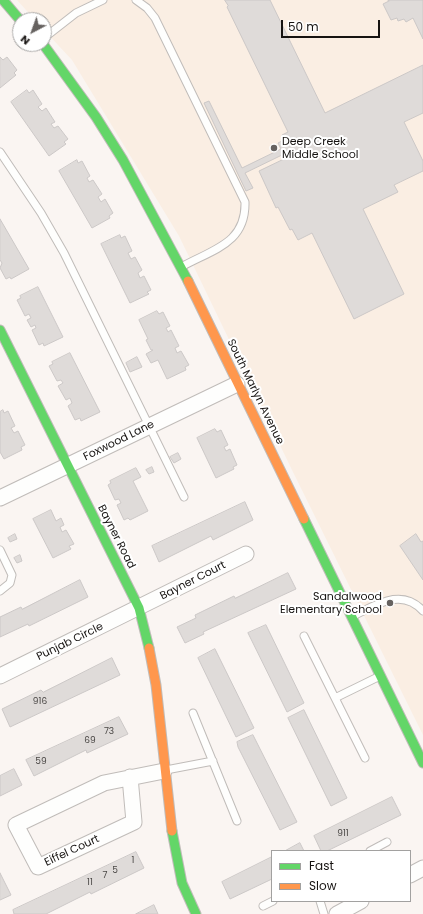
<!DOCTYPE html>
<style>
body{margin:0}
#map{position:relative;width:423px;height:914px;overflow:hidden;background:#faf5f2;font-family:Poppins,sans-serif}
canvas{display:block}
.legend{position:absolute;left:271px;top:850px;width:140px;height:52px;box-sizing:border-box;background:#fff;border:1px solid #a2a1a0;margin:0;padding:5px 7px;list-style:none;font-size:12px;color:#161311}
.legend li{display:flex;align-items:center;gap:8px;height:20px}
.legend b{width:20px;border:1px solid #a2a1a0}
.north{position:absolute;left:12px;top:12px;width:40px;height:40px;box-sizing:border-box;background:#fff;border:1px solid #a2a1a0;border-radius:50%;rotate:221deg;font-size:11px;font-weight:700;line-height:16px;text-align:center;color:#161311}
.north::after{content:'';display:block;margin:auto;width:14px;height:18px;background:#666260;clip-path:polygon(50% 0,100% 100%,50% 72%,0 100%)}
.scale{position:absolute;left:281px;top:20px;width:99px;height:18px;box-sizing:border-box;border:2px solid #161311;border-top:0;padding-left:5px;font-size:12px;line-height:14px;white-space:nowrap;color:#161311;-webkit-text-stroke:3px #fff;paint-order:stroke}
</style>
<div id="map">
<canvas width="423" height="914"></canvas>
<ul class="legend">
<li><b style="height:5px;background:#63d668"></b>Fast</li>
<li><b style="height:5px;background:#ff974d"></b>Slow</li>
</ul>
<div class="north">N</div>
<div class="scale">50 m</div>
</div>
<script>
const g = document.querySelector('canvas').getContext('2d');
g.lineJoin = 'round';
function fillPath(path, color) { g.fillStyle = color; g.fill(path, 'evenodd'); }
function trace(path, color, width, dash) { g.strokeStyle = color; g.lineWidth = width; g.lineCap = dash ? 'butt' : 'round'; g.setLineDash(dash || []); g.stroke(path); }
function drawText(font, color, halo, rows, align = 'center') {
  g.font = font + ' Poppins,sans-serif'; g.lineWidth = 4; g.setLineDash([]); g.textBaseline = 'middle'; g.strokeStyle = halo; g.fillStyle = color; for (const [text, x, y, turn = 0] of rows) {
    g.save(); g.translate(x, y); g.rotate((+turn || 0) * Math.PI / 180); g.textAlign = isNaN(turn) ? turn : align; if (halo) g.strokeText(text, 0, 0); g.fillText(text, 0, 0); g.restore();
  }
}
const education = new Path2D(`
 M17,0H423V735L292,470L179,236L72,60L44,30V20H35Z`);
const building = new Path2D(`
 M225,0H270L325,113L423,65V113L404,122L423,161V171L394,185L398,192L363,209L404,294L354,319L312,233L298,240L292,229L290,230L278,207L276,208L259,171L286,158L284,154L245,173L253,188L246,191L204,103L209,101L242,168L281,149L278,143L284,140L282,135L288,132L227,7L228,6Z
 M388,0H423V39L413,18L406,22L404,19L398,21L397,18L391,20L383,4L389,1Z
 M0,57L3,60L7,57L17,70L14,73L16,75L0,88Z
 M27,90L29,93L33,90L42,104L38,107L42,111L46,108L55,122L51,124L54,128L58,126L68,139L64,142L66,144L49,156L11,102Z
 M77,160L78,163L82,161L90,176L87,178L89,182L93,180L102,194L98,197L101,202L105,199L113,213L109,216L110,218L92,228L59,171Z
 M0,219L29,269L11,279L10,277L6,279L0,268L2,263L0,260Z
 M120,235L121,238L125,236L132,251L128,253L131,259L135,257L142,270L138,273L140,278L144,276L151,290L147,292L149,294L130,303L101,244Z
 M38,287L63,337L44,346L43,343L39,345L32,330L36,328L35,325L31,327L27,320L31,318L29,314L25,316L17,300L21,298L20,296Z
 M157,311L159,314L163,312L170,326L166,328L168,332L171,330L179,346L175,348L177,353L181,351L189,365L185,367L186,370L167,379L158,360L151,363L146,354L153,350H151L146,340L148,339L139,320Z
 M70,353L100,412L81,421L80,418L75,420L68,406L72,403L70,398L66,400L58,386L63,383L61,380L57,381L49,366L53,364L52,362Z
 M137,357L142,367L130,372L126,363Z
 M3,410L4,413L8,411L15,426L11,428L14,433L18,431L25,445L21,447L22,450L4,459L0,452V412Z
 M215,429L217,432L221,430L228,445L224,447L226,451L230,449L237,465L233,467L234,469L216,478L197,438Z
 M178,453L181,459L174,463L170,457Z
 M152,467L154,472L149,474L146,470Z
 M136,468L141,477L133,481L148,511L130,520L128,518L124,520L117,505L121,503L119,499L115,500L108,485L111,483L110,481Z
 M245,502L253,520L213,540L211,536L159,562L152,546Z
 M51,510L56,521L61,518L64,525L60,527L62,532L66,530L74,544L69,546L71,549L53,558L33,519Z
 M15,534L17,539L10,542L8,538Z
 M416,534L421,542L423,541V580L400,546Z
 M20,555L22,561L17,563L14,558Z
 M288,573L296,589L203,632L204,634L185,643L177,627L196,618L195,615L234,596L235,598Z
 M80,580L88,597L29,626L28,624L0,637V617L21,607L22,609Z
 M266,625L304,703L287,712L248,633Z
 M215,649L254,728L236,737L198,658Z
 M112,658L120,675L10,727L2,709L41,690L43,692Z
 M304,710L347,798L331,806L288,718Z
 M119,717L128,734L87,753L86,750L34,776L26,760Z
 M253,735L297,822L280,830L238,747L237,742Z
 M14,769L22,785L0,796V776Z
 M392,797L401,815L327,851H321L314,836Z
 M300,843L304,851H285Z
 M136,852L144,868L91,894L90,892L46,914H14L13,910Z
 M272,857V879L230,899L222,882Z
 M0,873L11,895L0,900Z
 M154,905L158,914H136Z`);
const lane = new Path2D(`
 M136,0L147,8L155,18L245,202C246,243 214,249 183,266
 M44,38L76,13L103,0
 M0,152L41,213L64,253L184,497
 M0,550L12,575L10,583L0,591
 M353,616C376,605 402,587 423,611
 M304,636L365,758
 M335,698L380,676
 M193,713L237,821
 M166,770L213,761
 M370,851L387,842
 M320,901L324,914
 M263,906L273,901`);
const street = new Path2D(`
 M0,498L237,384
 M0,676L246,554
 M130,777L134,822L38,867L16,825L104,783L164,771
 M410,875L423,868
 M337,914L361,901`);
const fast = new Path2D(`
 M3,0L20,20
 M43,44L96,117L123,160L188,281
 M0,330L139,608L149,648
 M304,519L423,763
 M172,831L182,883L196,914`);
const slow = new Path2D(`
 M188,281L304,519
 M149,648L156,685L172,831`);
const markers = [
 [274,148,4,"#666260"],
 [390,603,4,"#666260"]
];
const numberNames = [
 ["916",40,702],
 ["73",109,732],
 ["69",90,741],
 ["59",41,762],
 ["911",343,834],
 ["1",133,861],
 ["5",115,871],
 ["7",105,876],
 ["11",90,883]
];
const poiNames = [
 ["Deep Creek",282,142],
 ["Middle School",282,155],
 ["Sandalwood",382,597,"right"],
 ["Elementary School",382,610,"right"]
];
const streetNames = [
 ["South Marlyn Avenue",255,392,64],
 ["Foxwood Lane",119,441,-26],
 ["Bayner Road",116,537,63],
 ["Bayner Court",193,581,-27],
 ["Punjab Circle",70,642,-26],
 ["Eiffel Court",72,851,-25]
];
fillPath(education, '#faeee3');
fillPath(building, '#dfdbd9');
trace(building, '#ccc8c7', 1);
trace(lane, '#c0bcb9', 9);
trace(street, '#c0bcb9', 17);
trace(fast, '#c0bcb9', 11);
trace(slow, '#c0bcb9', 11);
trace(lane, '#fefefd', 7);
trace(street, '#fefefd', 15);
trace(fast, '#63d668', 9);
trace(slow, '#ff974d', 9);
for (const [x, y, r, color] of markers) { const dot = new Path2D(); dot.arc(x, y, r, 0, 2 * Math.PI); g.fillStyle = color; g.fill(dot); trace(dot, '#fff', 1.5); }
drawText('9px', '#4a4745', null, numberNames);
drawText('11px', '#161311', '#fff', poiNames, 'left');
drawText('11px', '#161311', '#fff', streetNames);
</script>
